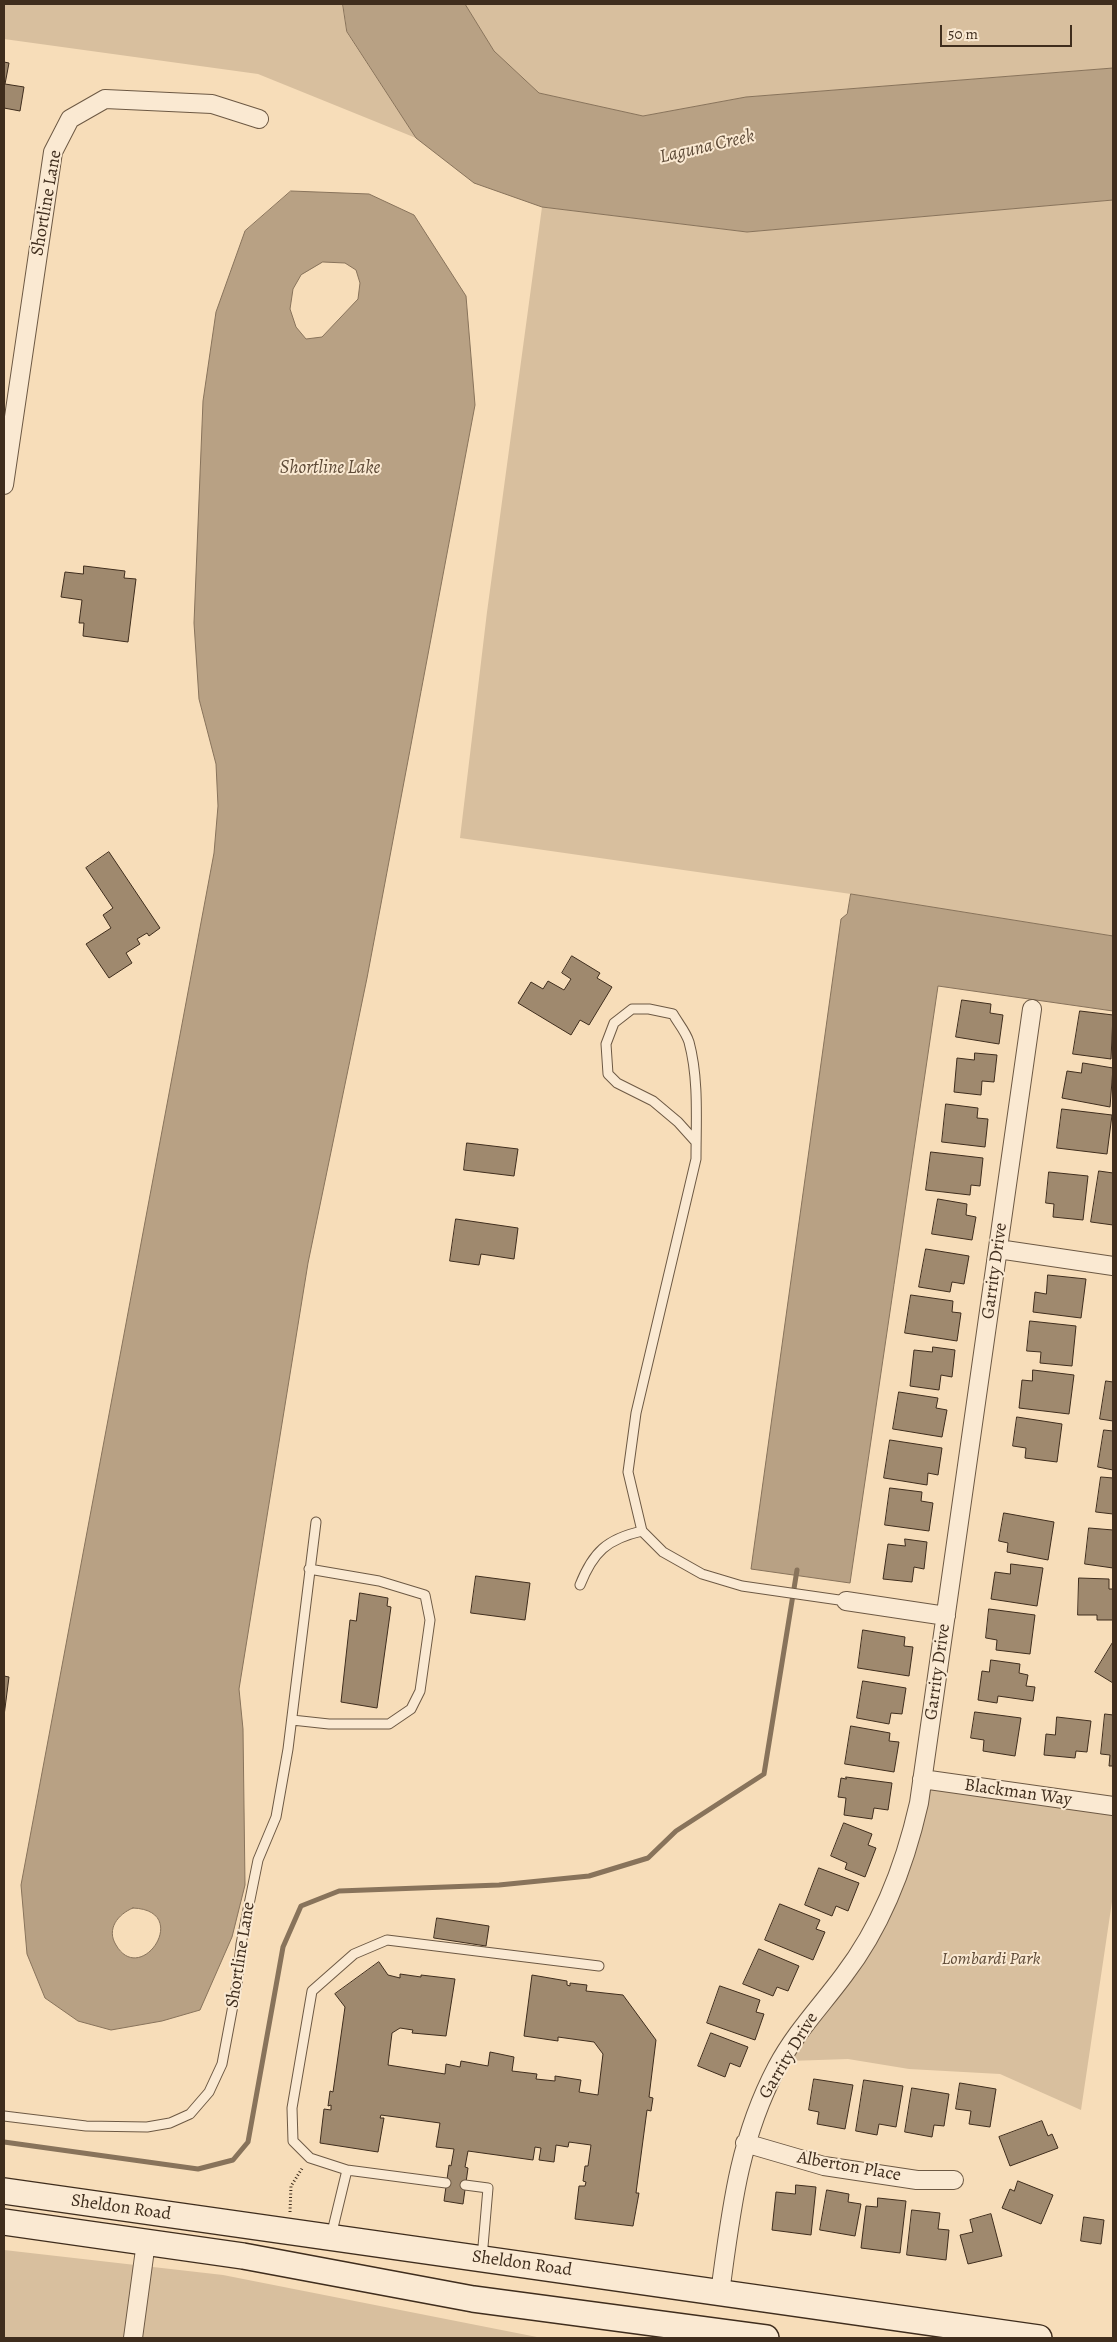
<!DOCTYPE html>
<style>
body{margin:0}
#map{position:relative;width:1117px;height:2342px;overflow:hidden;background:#f7ddb9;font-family:Alegreya,serif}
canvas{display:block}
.frame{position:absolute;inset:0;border:5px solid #3f2d1d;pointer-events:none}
.scale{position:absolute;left:940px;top:25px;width:132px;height:22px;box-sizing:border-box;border:2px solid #3f2d1d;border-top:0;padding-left:6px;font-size:15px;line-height:18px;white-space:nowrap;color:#3f2d1d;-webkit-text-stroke:4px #fae9d2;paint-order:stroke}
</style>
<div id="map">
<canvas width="1117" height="2342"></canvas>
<div class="frame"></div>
<div class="scale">50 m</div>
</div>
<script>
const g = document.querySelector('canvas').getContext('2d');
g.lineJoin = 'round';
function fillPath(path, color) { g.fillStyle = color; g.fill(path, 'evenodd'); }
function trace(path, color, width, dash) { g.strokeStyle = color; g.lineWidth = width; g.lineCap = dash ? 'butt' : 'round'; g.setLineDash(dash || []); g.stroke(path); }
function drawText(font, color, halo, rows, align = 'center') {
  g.font = font + ' Alegreya,serif'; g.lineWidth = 4; g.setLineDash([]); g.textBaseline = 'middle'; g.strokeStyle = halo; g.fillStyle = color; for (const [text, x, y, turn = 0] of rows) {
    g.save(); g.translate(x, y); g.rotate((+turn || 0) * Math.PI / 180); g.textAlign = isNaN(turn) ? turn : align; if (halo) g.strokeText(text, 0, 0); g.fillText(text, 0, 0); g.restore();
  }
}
const green = new Path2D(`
 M4,4H343L347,33L416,138L258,74L4,39Z
 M465,4H1113V68L746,97L643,116L539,93L494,51Z
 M1113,200V936L851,894L460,838L487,612L542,207L747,232Z
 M922,1779L1113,1806V1895L1081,2110L1000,2074L909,2069L848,2059L789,2061L899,1893L912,1862L925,1812Z
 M4,2250L223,2275L542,2338H4Z`);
const water = new Path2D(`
 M343,4H465L494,51L539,93L643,116L746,97L1113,68V200L747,232L542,207L474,183L416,138L347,32Z
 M291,191L369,194L414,215L466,296L475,405L367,978L308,1263L239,1689L243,1729L245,1885L232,1937L200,2010L162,2021L111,2030L78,2021L45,1998L27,1954L21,1885L214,853L218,806L216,764L199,699L194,623L203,401L216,312L245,231ZM323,262L345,263L356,270L360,283L358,299L322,337L306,339L296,327L290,309L293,289L301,275ZM133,1908C193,1910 141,1988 116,1945C106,1929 118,1914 133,1908Z
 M851,894L1113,936V1011L938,986L850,1583L751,1569L841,919L847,914Z`);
const stream = new Path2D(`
 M4,2142L198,2169L233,2160L248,2142L283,1947L301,1906L339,1891L499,1885L589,1876L648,1858L676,1831L764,1774L797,1570`);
const building = new Path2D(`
 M4,62L9,63L5,84L24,87L20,111L4,108Z
 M84,566L125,571L124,578L136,579L128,642L83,636L84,623H79L82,600L61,597L65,572L83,574Z
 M109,852L160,928L149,936L147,933L137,939L140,944L126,953L132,963L109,978L86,944L111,928L103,915L113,908L86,868Z
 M572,956L600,973L597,978L612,987L589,1025L580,1020L571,1035L518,1003L531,982L543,989L548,981L564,990L571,979L562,973Z
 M962,1000L991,1004L990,1013L1003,1015L999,1044L956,1037Z
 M1080,1011L1113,1015L1111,1059L1073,1054Z
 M975,1053L997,1055L994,1082L982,1081L981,1095L954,1092L957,1058L974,1060Z
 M1083,1063L1113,1068L1110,1107L1062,1098L1067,1071L1081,1073Z
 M946,1104L978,1108L977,1118L988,1119L985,1147L942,1142Z
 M1062,1109L1112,1115L1107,1154L1057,1148Z
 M467,1143L518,1149L514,1176L464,1170Z
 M931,1152L983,1158L980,1186L971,1185L970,1195L926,1190Z
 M1099,1171L1113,1173V1225L1091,1222Z
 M1049,1172L1088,1176L1083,1220L1053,1217L1054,1204L1046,1203Z
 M938,1199L967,1204L966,1215L976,1217L972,1240L932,1234Z
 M456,1219L518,1228L514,1259L481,1254L479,1265L450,1261Z
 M926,1249L969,1256L964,1284L952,1282L950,1292L919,1287Z
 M1048,1275L1086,1279L1081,1318L1033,1312L1035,1292L1046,1294Z
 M911,1295L953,1301L952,1312L961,1313L957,1341L905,1333Z
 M1030,1321L1076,1326L1072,1366L1040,1363L1041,1352L1027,1351Z
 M933,1347L955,1350L952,1377L941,1375L939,1390L910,1386L914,1350L932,1352Z
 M1033,1370L1074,1375L1069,1414L1019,1408L1022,1380L1032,1381Z
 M1106,1381L1113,1382V1421L1100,1419Z
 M899,1392L938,1398L936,1408L947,1410L942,1437L893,1429Z
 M1017,1417L1062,1424L1057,1462L1025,1458L1026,1448L1013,1446Z
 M1104,1430L1113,1431V1470L1098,1467Z
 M890,1440L942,1448L938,1475L928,1473L927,1485L884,1478Z
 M1101,1477L1113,1478V1514L1096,1512Z
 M890,1488L922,1492L921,1501L933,1503L929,1531L885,1525Z
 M1004,1513L1054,1522L1048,1560L1007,1552L1008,1543L999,1541Z
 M1089,1528L1113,1530V1568L1085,1564Z
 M905,1539L927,1542L924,1569L914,1567L912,1582L883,1579L888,1544L905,1546Z
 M1011,1564L1043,1568L1037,1606L991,1599L995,1572L1010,1574Z
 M476,1576L530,1583L525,1620L471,1613Z
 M1079,1578L1109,1579V1589H1113V1620H1097V1615H1078Z
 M360,1593L388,1598L387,1606L391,1607L377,1708L341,1702L350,1620L356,1621Z
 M989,1609L1035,1615L1030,1654L996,1650L997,1640L986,1638Z
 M863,1630L905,1637L904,1646L913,1647L909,1676L858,1668Z
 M1113,1642V1683L1095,1672Z
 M991,1660L1020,1664L1019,1673L1028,1675L1026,1686L1035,1687L1033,1701L998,1696L997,1703L978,1700L982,1671L989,1672Z
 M4,1676L9,1677L4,1716Z
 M863,1681L906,1688L902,1714L891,1713L889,1724L857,1718Z
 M975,1712L1021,1718L1015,1756L983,1751L984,1740L971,1738Z
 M1105,1714L1113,1715V1766H1109L1110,1755L1101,1754Z
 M1057,1717L1091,1721L1087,1752L1076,1751L1075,1758L1044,1755L1046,1734L1055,1735Z
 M851,1726L890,1733L889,1741L899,1742L894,1772L845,1764Z
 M846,1777L892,1783L888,1810L874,1808L872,1819L844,1815L846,1798L838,1797L841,1778L846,1779Z
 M844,1823L872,1834L868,1845L876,1848L865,1877L845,1869L847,1863L831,1856Z
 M819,1868L859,1883L848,1911L836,1906L832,1916L805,1905Z
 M780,1904L820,1920L816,1929L825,1932L813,1960L765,1940Z
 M437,1918L489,1926L486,1946L434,1938Z
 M759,1949L799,1966L788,1991L777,1987L773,1996L743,1984Z
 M379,1962L388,1975L400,1978V1974L421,1977V1975L455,1979L446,2036L412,2033L413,2030L400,2028L392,2033L388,2065L445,2074L446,2064L460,2067L461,2061L488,2066L490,2052L514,2057L512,2071L537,2074L536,2079L555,2081V2076L581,2080L579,2092L598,2095L603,2054L594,2042L558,2037V2041L524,2036L532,1975L567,1981V1985L570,1986V1983L587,1985L586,1991L623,1995L656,2040L649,2097L653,2098L651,2111L647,2110L636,2193H639L633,2226L575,2219L579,2186H585L586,2182L583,2181L585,2166H588L591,2145L569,2142L568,2147L556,2145L554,2162L539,2160L541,2148L535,2147L533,2160L468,2151L465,2167L468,2168L463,2204L444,2201L449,2165L451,2166L454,2149L436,2147L440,2123L381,2115L380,2118H384L378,2152L320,2143L324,2109L331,2110V2105L328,2106L330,2091L333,2092L345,2007L335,1994Z
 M720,1986L760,2000L756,2012L764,2014L755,2040L707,2023Z
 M711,2033L748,2047L740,2067L730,2063L725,2077L698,2066Z
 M814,2079L853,2085L845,2129L817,2124L819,2112L809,2110Z
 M864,2080L903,2086L896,2127L879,2124L877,2135L856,2131Z
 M960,2083L996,2089L990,2127L969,2124L971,2111L956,2109Z
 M912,2088L949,2094L944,2126L934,2125L932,2137L905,2132Z
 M1042,2121L1048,2136L1052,2134L1058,2148L1010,2166L999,2137Z
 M1018,2181L1053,2195L1041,2224L1002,2208L1010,2189L1014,2191Z
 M796,2185L816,2187L811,2235L772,2230L776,2192L795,2194Z
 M827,2190L849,2194L848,2202L861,2204L855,2236L820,2230Z
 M878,2198L906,2201L900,2253L861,2248L866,2206L877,2207Z
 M912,2210L940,2213L938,2229L949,2230L946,2260L907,2255Z
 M991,2214L1002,2256L968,2264L960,2235L973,2232L970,2220Z
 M1084,2217L1104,2220L1101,2244L1081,2241Z`);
const path = new Path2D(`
 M290,2212L291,2186L303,2167`);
const lane = new Path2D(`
 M696,1142L678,1122L653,1101L617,1083L608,1074L606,1044L614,1023L632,1009H649L673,1014C678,1023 686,1032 689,1042C699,1079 696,1121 696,1159L636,1413L628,1472L642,1531L663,1552L702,1574L742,1586L846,1601
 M580,1585C593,1552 607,1539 642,1531
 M292,1720L329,1724H389L411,1709L420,1691L430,1620L425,1595L379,1581L309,1569
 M4,2116L86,2126L147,2127L170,2123L190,2114L209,2092L222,2064L237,1984L241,1944L258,1860L276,1817L288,1749L316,1522
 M446,2183L347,2170L310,2158L293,2141L292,2108L312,1991L354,1954L387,1940L599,1966
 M465,2185L488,2188L482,2258
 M331,2236L347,2170`);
const street = new Path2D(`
 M4,485L53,152L70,119L105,99L212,104L259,119
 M998,1249L1113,1266
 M846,1601L946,1616
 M922,1779L1113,1806
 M745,2143L824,2166L917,2180H954
 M720,2293C731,2212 738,2141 777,2067C795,2033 821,2006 844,1975C883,1924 905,1865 919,1803L1032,1009
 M133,2338L146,2242`);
const secondary = new Path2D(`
 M4,2191L1039,2338
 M4,2222L243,2256L473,2299L766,2338`);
const streetNames = [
 ["Shortline Lane",47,203,-80],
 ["Garrity Drive",995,1271,-82],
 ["Garrity Drive",938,1672,-82],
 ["Blackman Way",1018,1793,8],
 ["Shortline Lane",241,1955,-81],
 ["Garrity Drive",789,2056,-59],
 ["Alberton Place",849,2167,10],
 ["Sheldon Road",121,2208,8],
 ["Sheldon Road",522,2264,8]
];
const parkNames = [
 ["Lombardi Park",991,1960]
];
const waterNames = [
 ["Laguna Creek",707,147,-13],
 ["Shortline Lake",330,468]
];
fillPath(green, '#d8bf9e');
fillPath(water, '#b8a184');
trace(water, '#88735b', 1);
trace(stream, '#88735b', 5);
fillPath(building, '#9f896e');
trace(building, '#3f2d1d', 1);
trace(lane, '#6d5944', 11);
trace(street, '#6d5944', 20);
trace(secondary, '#3f2d1d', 28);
trace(path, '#3f2d1d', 3, [1, 2.5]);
trace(lane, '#fae9d2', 9);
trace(street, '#fae9d2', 18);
trace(secondary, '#fae9d2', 25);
drawText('18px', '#3f2d1d', '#fae9d2', streetNames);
drawText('italic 18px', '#5e4a37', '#fae9d2', parkNames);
drawText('italic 19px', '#5d4a37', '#fae9d2', waterNames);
</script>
